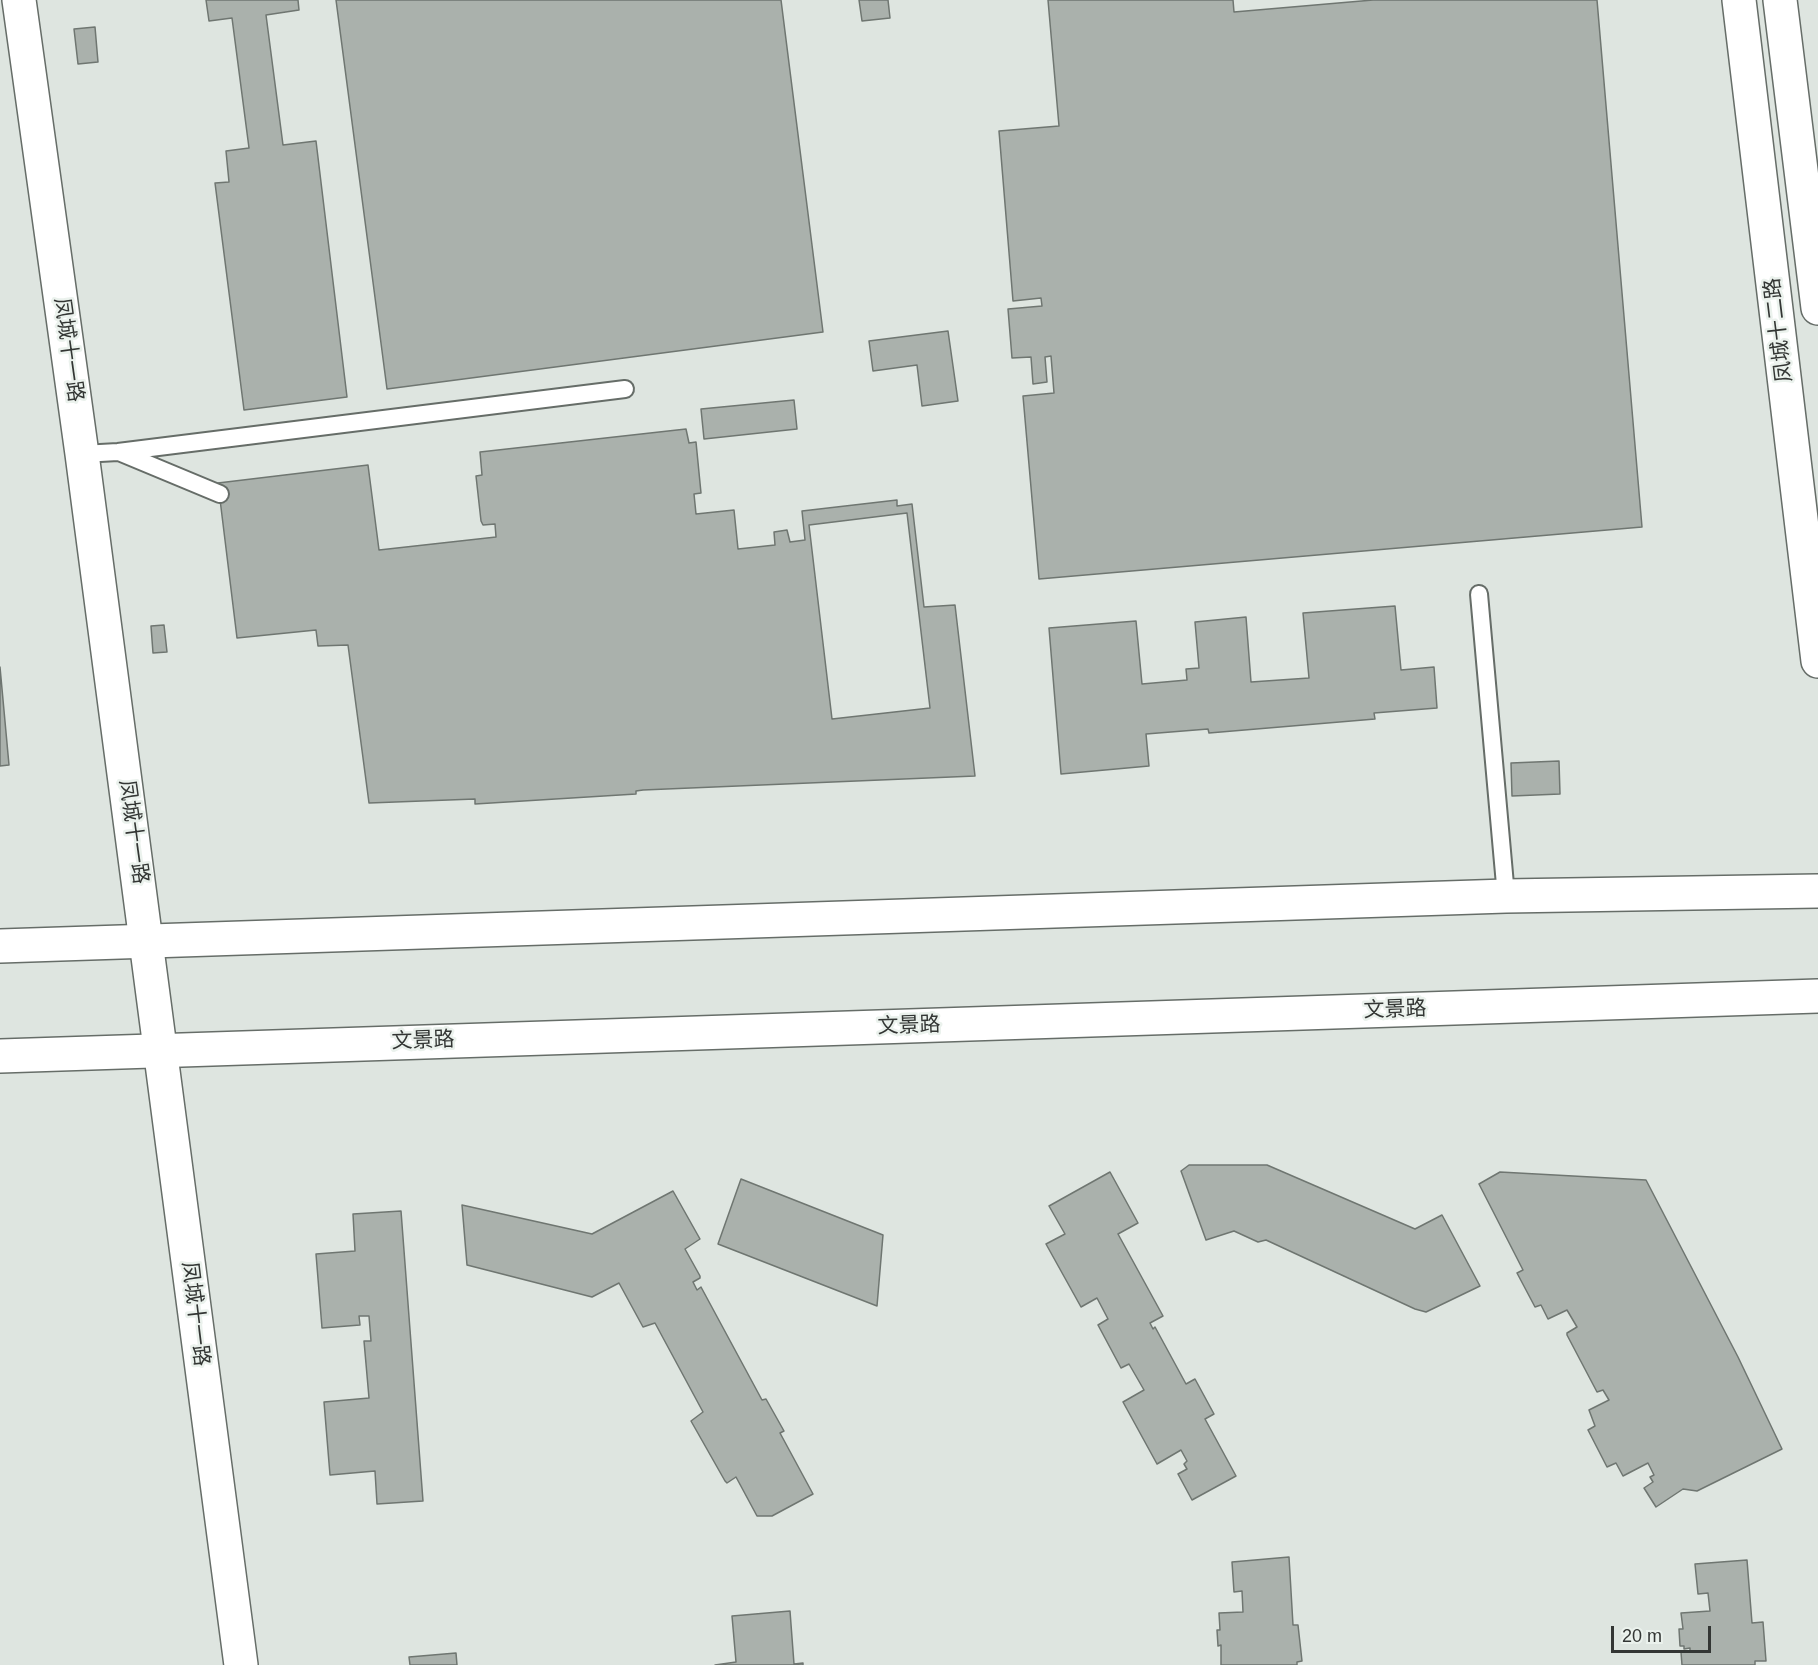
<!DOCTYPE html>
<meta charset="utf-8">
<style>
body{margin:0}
#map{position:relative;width:1818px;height:1665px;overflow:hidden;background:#dee5e0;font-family:Arial,sans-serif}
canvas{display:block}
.scale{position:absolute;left:1611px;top:1626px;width:100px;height:27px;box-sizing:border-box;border:3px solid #333634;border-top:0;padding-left:8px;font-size:18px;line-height:21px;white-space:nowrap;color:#333634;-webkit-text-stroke:4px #ebf2ed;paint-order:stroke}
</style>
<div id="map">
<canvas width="1818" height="1665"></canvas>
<div class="scale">20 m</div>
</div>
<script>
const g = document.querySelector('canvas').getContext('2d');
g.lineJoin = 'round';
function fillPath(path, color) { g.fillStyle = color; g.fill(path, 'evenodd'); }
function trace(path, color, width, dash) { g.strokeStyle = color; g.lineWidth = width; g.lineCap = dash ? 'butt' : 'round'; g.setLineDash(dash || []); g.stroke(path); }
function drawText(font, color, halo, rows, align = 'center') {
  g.font = font + ' Arial,"Noto Sans SC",sans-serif'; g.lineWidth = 5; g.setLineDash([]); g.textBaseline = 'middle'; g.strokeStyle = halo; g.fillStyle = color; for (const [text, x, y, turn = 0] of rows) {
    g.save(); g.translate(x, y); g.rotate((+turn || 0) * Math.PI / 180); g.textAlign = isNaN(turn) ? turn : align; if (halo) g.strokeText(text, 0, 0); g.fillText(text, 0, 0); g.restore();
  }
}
const building = new Path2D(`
 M206,0H298L299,10L266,15L283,145L316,141L347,397L244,410L215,183L229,182L226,151L249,148L232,18L209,21Z
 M336,0H781L823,332L387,389Z
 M859,0H888L890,18L862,21Z
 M1048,0H1233L1234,12L1373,0H1597L1642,527L1039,579L1023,396L1054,393L1051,356L1045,357L1047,382L1033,384L1031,357L1012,358L1008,309L1042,306L1041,298L1013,301L999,131L1059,126Z
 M95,27L98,62L78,64L74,29Z
 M948,331L958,401L922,406L917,365L873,371L869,341Z
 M794,400L797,429L704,439L701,409Z
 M686,429L689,443L696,442L701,493L694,494L696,514L734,510L738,549L775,545L774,532L787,530L790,542L805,540L802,511L897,500V506L912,504L924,607L955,605L975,776L643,790L636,791V794L475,804V799L369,803L348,645L318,646L316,630L237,638L218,483L368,465L379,550L496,537L495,524L483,525L481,521L476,476L482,475L480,452Z
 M907,513L930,708L832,719L809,525Z
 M1395,606L1401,670L1434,667L1437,708L1374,713L1375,719L1209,733L1208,729L1146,734L1149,766L1061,774L1049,628L1136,621L1142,684L1187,680L1186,669L1199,668L1195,622L1246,617L1251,682L1309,678L1303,613Z
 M164,625L167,652L153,653L151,626Z
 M0,667L9,765L0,766Z
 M1559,761L1560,794L1512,796L1511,763Z
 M1189,1165H1267L1415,1229L1442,1215L1480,1286L1426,1312L1415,1309L1266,1240L1258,1242L1234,1231L1206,1240L1181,1171Z
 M1110,1172L1138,1223L1118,1234L1163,1316L1150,1323L1153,1329L1155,1327L1186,1384L1195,1379L1214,1414L1205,1419L1236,1476L1192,1500L1178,1474L1187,1469L1184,1464L1187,1461L1181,1450L1157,1464L1123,1402L1144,1390L1129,1364L1121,1368L1098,1325L1108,1319L1097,1298L1081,1307L1046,1244L1065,1234L1049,1206Z
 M1500,1172L1646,1180L1738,1357L1782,1449L1697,1491L1683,1489L1656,1507L1644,1488L1653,1482L1650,1477L1654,1475L1648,1463L1623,1476L1616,1463L1607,1467L1588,1430L1595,1426L1589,1410L1609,1400L1603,1390L1597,1392L1567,1335V1333L1577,1327L1567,1310L1548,1319L1541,1305L1535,1307L1517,1273L1523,1270L1480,1186L1479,1184Z
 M741,1179L883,1235L877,1306L718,1244Z
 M673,1191L700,1239L685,1249L700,1276V1278L693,1282L697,1290L701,1287L762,1400L766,1399L784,1431L780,1433L813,1494L772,1516H757L736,1477L727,1483L725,1481L691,1421L703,1412L655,1323L643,1327L619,1283L592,1297L467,1265L462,1205L592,1234Z
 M401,1211L423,1501L377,1504L375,1471L330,1475L324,1402L369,1398L364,1341H371L369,1316H359L360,1325L322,1328L316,1254L355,1251L353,1214Z
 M1289,1557L1293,1625H1298L1302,1661L1297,1662V1665H1221V1645L1218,1646L1217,1630H1220L1219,1613L1243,1612L1242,1591L1234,1592L1232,1562Z
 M1747,1560L1752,1623L1763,1622L1766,1661H1755V1665H1682L1681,1652H1690V1648L1684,1649V1646H1680L1679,1629H1683L1681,1613L1710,1611L1708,1593L1698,1594L1695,1564Z
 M790,1611L794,1664L803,1663V1665H715L736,1662L732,1616Z
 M456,1653L457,1665H410L409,1657Z`);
const service = new Path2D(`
 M119,452L220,494
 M82,454L118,452L625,389
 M1479,594L1506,896`);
const tertiary = new Path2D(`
 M19,0L82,454L241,1665`);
const secondary = new Path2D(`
 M1739,0L1818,661
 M1780,0L1818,308
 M0,946L1506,896L1818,891
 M0,1056L1818,996`);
const streetNames = [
 ["凤城十二路",1779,330,-97],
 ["凤城十一路",68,350,82],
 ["凤城十一路",133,832,82],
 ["文景路",1395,1010,-2],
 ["文景路",909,1026,-2],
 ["文景路",423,1041,-2],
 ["凤城十一路",195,1314,83]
];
fillPath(building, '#aab1ac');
trace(building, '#6f7671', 1.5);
trace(service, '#666d68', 20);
trace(tertiary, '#666d68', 36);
trace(secondary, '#666d68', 36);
trace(service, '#fff', 16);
trace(tertiary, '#fff', 33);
trace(secondary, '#fff', 33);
drawText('21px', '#333634', '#ebf2ed', streetNames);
</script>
